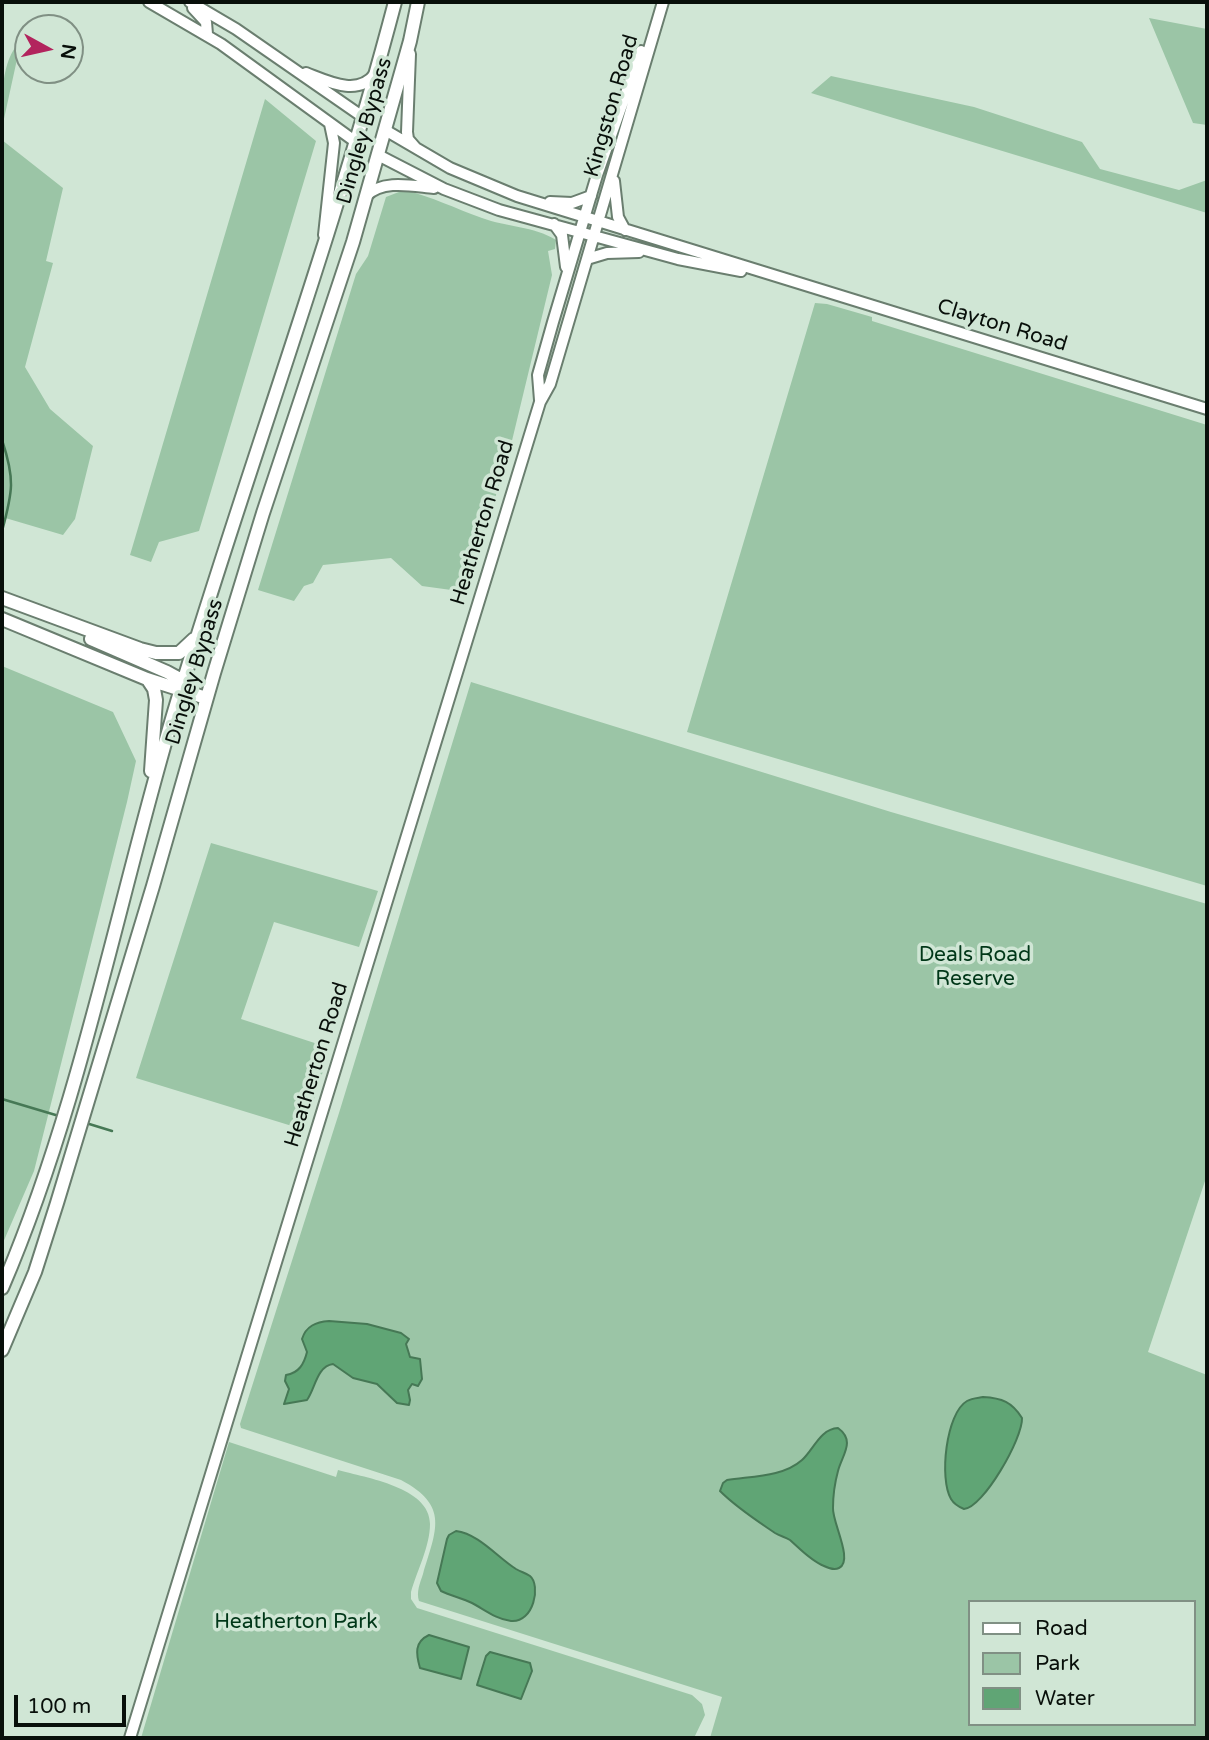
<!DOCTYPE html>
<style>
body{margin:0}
#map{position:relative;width:1209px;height:1740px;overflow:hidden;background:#d0e6d5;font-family:"Varela Round",sans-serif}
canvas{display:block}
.frame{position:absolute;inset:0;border:4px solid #080f0a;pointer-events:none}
.legend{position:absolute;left:968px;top:1600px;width:228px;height:126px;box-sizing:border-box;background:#d0e6d5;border:2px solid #809084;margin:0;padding:9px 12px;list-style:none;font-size:21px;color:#080f0a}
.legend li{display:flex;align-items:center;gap:14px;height:35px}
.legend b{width:35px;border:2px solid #809084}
.north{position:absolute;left:14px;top:14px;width:70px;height:70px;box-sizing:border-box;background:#d0e6d5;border:2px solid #809084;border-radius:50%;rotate:98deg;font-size:19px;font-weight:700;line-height:28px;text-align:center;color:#080f0a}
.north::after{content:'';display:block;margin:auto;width:24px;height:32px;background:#b2245d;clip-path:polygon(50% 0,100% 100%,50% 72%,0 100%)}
.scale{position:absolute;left:14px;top:1695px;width:112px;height:32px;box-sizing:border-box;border:4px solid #080f0a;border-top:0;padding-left:9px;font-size:21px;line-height:24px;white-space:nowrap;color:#080f0a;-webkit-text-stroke:5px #d0e6d5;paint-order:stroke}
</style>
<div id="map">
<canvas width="1209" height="1740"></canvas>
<div class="frame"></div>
<ul class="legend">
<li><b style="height:9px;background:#fff"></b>Road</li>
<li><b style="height:19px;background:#9bc5a6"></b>Park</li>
<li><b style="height:19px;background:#60a575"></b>Water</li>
</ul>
<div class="north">N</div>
<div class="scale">100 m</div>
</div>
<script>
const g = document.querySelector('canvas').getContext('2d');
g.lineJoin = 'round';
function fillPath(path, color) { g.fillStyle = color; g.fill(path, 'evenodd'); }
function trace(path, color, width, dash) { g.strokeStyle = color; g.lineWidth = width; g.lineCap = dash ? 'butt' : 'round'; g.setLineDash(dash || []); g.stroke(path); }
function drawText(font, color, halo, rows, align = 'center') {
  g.font = font + ' "Varela Round",sans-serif'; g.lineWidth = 7; g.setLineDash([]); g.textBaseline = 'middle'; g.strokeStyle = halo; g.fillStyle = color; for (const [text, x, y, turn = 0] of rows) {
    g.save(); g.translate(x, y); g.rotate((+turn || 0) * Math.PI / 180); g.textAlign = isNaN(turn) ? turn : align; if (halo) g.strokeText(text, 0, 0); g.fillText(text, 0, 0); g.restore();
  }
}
const green = new Path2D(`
 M1149,18L1207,29V125L1193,123Z
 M21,41L2,128C2,101 0,60 21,41Z
 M831,76L974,107L1082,142L1100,169L1179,190L1207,180V213L811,93Z
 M265,99L316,141L199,531L159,542L151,562L130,555Z
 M2,140L63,188L46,261L53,263L25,367L50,409L93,446L75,519L63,535L2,517Z
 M404,190C433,197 454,208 482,218C506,227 534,226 556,240L555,249L548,251L552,275L509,453L466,592L422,586L391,558L323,565L313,583L304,586L294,601L258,590L356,274L368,256L386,197Z
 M815,303L827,304L872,317V321L1207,425V886L687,732Z
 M2,666L113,712L136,761L127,802L34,1171L2,1245Z
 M471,682L891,812L1207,904V1175L1148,1352L1207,1375V1738H710L722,1697L419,1601C416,1592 420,1583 423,1574C436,1530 450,1506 401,1480L241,1428L240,1424L339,1113ZM969,1602H1193V1724H969Z
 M211,843L378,891L359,947L274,922L241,1019L330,1048L305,1130L136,1078Z
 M229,1442L336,1477L338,1470C366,1478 430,1487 430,1524C430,1546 417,1571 411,1592V1599L417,1608L692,1695L702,1704L705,1715L694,1738H141Z`);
const water = new Path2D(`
 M329,1321L367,1324L401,1333L409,1339L406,1344L410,1357L420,1359L422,1379L418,1386L412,1384L408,1390L410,1400L409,1405L397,1403L377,1384L353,1378L333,1364C317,1366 315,1389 307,1400L284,1404L289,1389L285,1381L286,1375C299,1373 304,1364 307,1352L302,1339C306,1326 316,1322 329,1321Z
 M983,1397C1002,1398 1012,1402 1022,1418C1023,1438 983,1508 964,1509C959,1507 954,1504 951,1499C939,1479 946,1413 967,1401C972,1398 978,1398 983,1397Z
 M838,1428C856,1441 842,1455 838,1471C835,1482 833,1496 833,1508C832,1522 854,1561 839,1568C835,1570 828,1568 824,1566C811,1561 800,1549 790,1540C785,1537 780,1536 775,1533C756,1520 737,1508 720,1491L723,1483L727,1480C752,1476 783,1477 802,1460C814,1449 820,1429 838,1428Z
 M456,1531C479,1534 497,1557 516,1569C521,1572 526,1573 530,1576C541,1585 534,1623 511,1621C496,1619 485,1610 472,1603C462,1598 451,1596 441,1591L437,1583L447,1539L449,1535Z
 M429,1635L469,1647L461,1679L420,1668C416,1654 414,1642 429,1635Z
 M490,1652L530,1663L532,1671L521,1699L477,1685L486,1656Z`);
const stream = new Path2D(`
 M2,440C15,479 13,491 2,531
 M2,1099L59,1116
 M86,1123L112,1131`);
const primary = new Path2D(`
 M149,2L221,44L356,142
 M190,2L236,29L363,117
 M193,8L206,22L207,34
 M410,54L407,132L408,139L415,147
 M306,73C327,81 358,97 375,74
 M385,130L450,168L517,196L1207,409
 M378,155L444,189L499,210L678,259L741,271
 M614,181L618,217L625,230
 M366,196C383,179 412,186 434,188
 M550,202L572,203L591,196
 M554,224L562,235L566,267
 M324,235L334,143L330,124
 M587,259L607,253L639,252
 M540,400L538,375L553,322L597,175L641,51
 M130,1738L540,402L550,384L663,2`);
const highway = new Path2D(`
 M2,598L140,649L156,653H179L194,639
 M2,619L147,679L206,698
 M91,639L167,672L189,684
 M148,680L154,689L156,700L151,771
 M2,1288C81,1104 117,904 174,712C245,475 332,242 395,2
 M2,1350L35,1272L57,1203L153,886L214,673L263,513L353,242L410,41L418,2`);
const streetNames = [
 ["Kingston Road",612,106,-74],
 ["Dingley Bypass",365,131,-74],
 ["Clayton Road",1002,326,17],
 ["Heatherton Road",483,523,-73],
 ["Dingley Bypass",195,672,-73],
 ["Heatherton Road",317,1065,-73]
];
const parkNames = [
 ["Deals Road",975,955],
 ["Reserve",975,979],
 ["Heatherton Park",296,1622]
];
fillPath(green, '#9bc5a6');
fillPath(water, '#60a575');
trace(water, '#467855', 2);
trace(stream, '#467855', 2.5);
trace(primary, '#6a7e6f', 14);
trace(highway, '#6a7e6f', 16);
trace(primary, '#fff', 10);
trace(highway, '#fff', 12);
drawText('21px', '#080f0a', '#d0e6d5', streetNames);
drawText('21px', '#003718', '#d0e6d5', parkNames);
</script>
